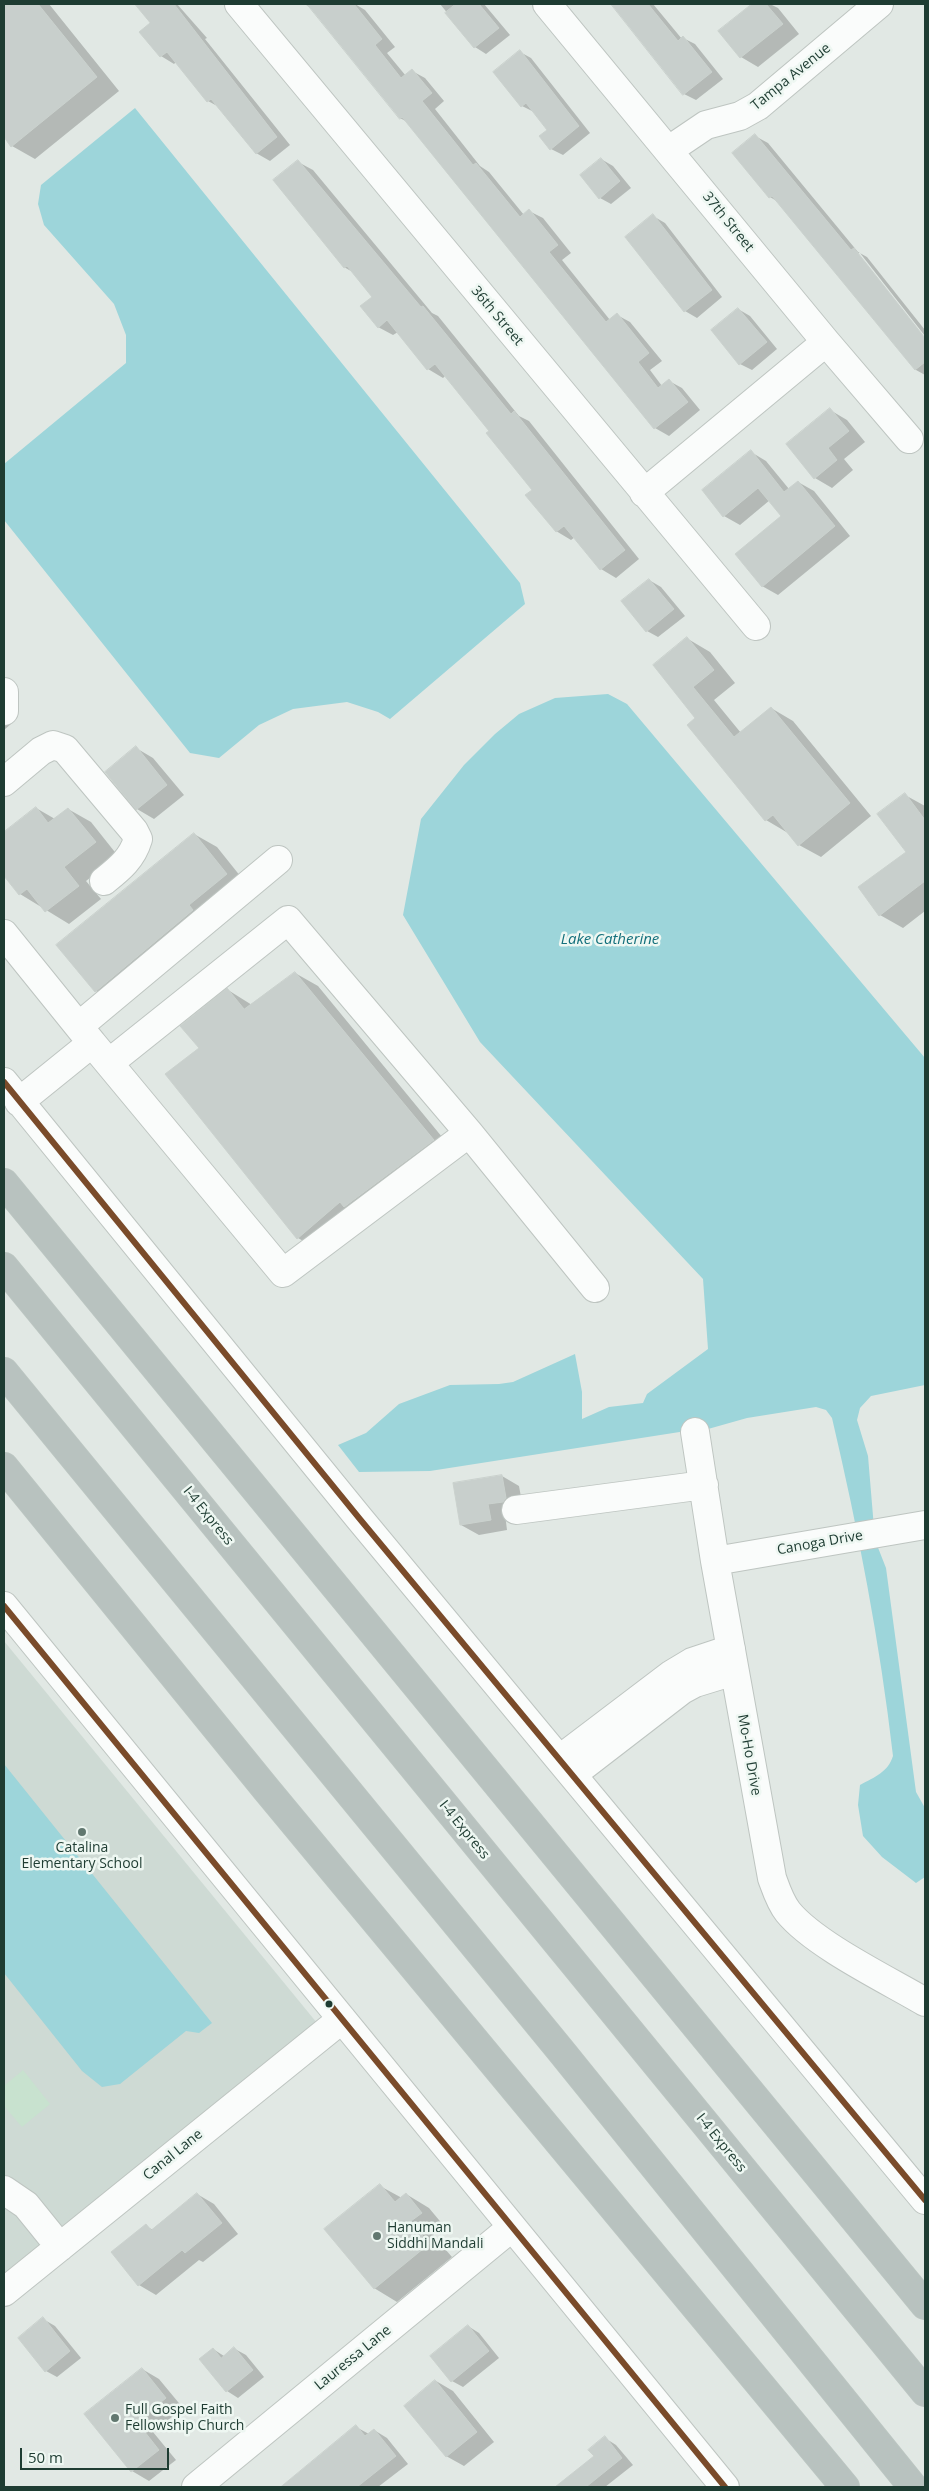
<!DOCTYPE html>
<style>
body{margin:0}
#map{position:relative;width:929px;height:2491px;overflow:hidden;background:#e1e8e4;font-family:"Open Sans",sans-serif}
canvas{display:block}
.frame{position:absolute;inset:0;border:5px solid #1e3c32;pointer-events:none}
.scale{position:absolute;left:20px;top:2448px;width:149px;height:22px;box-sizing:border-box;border:2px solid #1e3c32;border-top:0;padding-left:6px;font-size:15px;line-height:18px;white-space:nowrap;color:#1e3c32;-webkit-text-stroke:4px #eef7f2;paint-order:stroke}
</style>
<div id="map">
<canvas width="929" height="2491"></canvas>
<div class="frame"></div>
<div class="scale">50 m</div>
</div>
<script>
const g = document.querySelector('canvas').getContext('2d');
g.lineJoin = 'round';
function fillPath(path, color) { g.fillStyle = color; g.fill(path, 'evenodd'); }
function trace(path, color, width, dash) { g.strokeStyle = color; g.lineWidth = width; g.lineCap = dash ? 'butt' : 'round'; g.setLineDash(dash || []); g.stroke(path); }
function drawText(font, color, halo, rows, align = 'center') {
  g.font = font + ' "Open Sans",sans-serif'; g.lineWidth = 5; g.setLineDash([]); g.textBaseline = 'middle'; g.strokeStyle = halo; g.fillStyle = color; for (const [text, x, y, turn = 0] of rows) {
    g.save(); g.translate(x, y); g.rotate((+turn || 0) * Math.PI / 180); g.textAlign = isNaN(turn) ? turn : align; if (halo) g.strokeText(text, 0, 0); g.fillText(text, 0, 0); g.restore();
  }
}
const built = new Path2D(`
 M4,1641L317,2023L4,2280Z`);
const green = new Path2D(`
 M23,2070L50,2104L22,2127L4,2106V2086Z`);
const water = new Path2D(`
 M135,108L520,583L525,604L390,719L378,712L347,702L293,709L259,725L219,758L190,753L4,520V464L126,363V335L114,304L44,225L38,204L41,185Z
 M608,694L627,704L925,1058V1385L871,1396L860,1408L857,1420L868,1456L875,1540L886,1568L916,1792L925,1808V1877L916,1883L882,1857L863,1836L858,1805L860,1785C875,1777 888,1772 893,1756C880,1642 858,1529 832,1418L826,1410L816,1407L747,1418L701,1431H686L430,1471L359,1472L338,1445L366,1433L399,1404L450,1385L499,1384L513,1382L575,1354L582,1392V1419L609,1407L643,1403L647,1394L708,1349L703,1279L480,1042L403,915L421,819L464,765L495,734L519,714L555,698Z
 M4,1764L212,2023L199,2033L186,2031L120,2084L102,2087L82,2071L4,1973Z`);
const shadow = new Path2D(`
 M4,4H49L119,91L35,159L12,146L4,135Z
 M136,4H177L207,38L205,39L290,145L270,161L256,153L219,107L208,101L176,62L174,64L161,56L141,32L152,23Z
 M305,4H355L365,10L395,47L387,53L406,76L412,71L425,78L444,101L435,109L480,166L489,172L524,215L529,211L543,218L571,253L562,260L610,320L617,315L630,322L662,361L650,370L662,386L669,381L682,388L700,410L669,436L655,428L409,123L400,118L314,11Z
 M440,4H484L510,35L486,54L475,47Z
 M613,4H653L682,39L683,38L695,44L723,79L696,100L684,94Z
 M754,4H770L778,8L799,34L758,67L741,57L720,31Z
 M520,52L531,58L590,133L563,155L551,149L549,130L534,112L522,106Z
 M755,136L768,143L858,252L867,257L925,330V336L860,253H856L925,340V375L916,370L780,203L770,197Z
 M601,159L613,166L631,188L611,204L600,198Z
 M298,162L313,170L432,313L438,316L519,416L529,421L639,559L616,578L601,569L575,537L571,540L556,531L534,490L491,431L446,375L443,378L428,369L398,332L393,335L378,327L374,297L356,274L344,267Z
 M653,216L665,223L722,297L697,318L685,311L627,237Z
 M738,309L750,316L777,349L752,370L740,364Z
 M830,410L847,420L865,442L844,459L853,470L832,488L815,478Z
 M751,452L766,461L789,489L798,482L814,491L850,536L778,595L762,586L783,516L770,500L740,525L724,516Z
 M649,580L661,587L685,616L658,637L647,631Z
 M688,639L710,652L735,683L714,700L741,733L771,708L793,721L871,816L821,857L799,845L788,833L766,820L688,725L697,718L655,665Z
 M4,700L11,708V724L4,730Z
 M136,748L153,758L184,795L154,819L137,809Z
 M905,795L925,806V911L903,928L880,915L907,852Z
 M36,808L55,819L68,809L91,822L118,856L86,881L101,899L69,924L20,894L4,874V871L10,866L4,859V834Z
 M194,834L217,847L249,887L119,1005L96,991L58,945Z
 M295,973L318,986L456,1154L321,1251L298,1238L201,1048L228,990L252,1005Z
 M502,1476L519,1486L523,1508L505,1514L507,1530L479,1535L461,1525Z
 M380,2186L402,2198L406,2194L429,2208L444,2226L433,2235L452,2257L397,2302L374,2288Z
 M197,2194L214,2204L238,2234L203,2262L199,2260L156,2295L139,2285L146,2226L153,2230Z
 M43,2319L55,2326L81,2358L57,2377L46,2371Z
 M468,2326L479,2333L499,2358L463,2387L452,2381Z
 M213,2349L224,2356L235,2349L246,2355L264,2377L238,2398L227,2391L201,2359Z
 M142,2369L159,2379L183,2408L153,2432L176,2460L149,2481L132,2471Z
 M436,2381L453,2391L494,2442L464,2466L446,2456Z
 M356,2427L369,2434L374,2430L387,2438L408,2464L378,2487H281Z
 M605,2438L616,2445L633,2465L605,2487H557L595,2456Z`);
const building = new Path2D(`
 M4,4H38L97,77L11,147L4,137Z
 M135,4H174L277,137L256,154L211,99L207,102L167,52L160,57L139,32L150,23Z
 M307,4H354L382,39L375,45L401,78L412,69L432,93L422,101L473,165L476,163L520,217L529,209L558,245L549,252L606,322L617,313L649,353L638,362L658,388L669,379L688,402L654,429L402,117L400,119Z
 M456,4H479L499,28L474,48L445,13Z
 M611,4H648L678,41L683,36L712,72L683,95Z
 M752,4H766L783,24L740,58L718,31Z
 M520,50L579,126L550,150L539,136L547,130L526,103L521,107L493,72Z
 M755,134L851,250L854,248L925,338V362L915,370L772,196L769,198L732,153Z
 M601,158L620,181L599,199L580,175Z
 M298,160L421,307L423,306L511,414L514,411L625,550L600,570L564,526L556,532L525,495L532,490L486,433L489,431L435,364L427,370L387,320L378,328L360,306L372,297L347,266L344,268L273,180Z
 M653,214L712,290L684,312L625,237Z
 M738,308L767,342L739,365L711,330Z
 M830,408L849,431L828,448L837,460L814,479L786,444Z
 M751,450L784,492L798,481L835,526L762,587L735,554L781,516L758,488L723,517L702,490Z
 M649,579L674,609L646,632L621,601Z
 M687,637L714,670L693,687L734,737L771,707L850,803L798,846L773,815L765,821L687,725L695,718L653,665Z
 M136,746L167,785L136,810L105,772Z
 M905,793L925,820V881L879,916L858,887L906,852L877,814Z
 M36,807L48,823L68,808L96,842L64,867L79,886L45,912L27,889L19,895L4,876V832Z
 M194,833L227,874L189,905L193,910L95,992L56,945Z
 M295,972L434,1140L344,1207L340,1202L297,1239L165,1074L199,1048L180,1026L227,988L244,1009Z
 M502,1475L506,1498L503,1502L488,1504L491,1520L460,1525L453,1483Z
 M380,2184L395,2202L406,2193L422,2213L411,2221L429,2244L374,2289L324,2229Z
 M197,2193L222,2223L185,2253L182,2250L138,2286L111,2252L146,2224L151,2230Z
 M43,2317L70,2351L45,2372L18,2338Z
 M468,2325L489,2351L451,2382L430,2356Z
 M234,2347L253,2370L226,2392L199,2359L213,2348L221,2358Z
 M142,2368L166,2398L137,2422L159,2450L131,2472L84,2414Z
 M435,2380L477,2432L446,2457L404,2406Z
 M356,2425L365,2436L374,2429L396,2456L357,2487H281Z
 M605,2436L622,2458L586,2487H555L594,2456L588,2450Z`);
const minor = new Path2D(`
 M239,4L756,626
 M547,4L826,342L909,439
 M669,150L706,125L740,116L758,106L879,4
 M644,493L826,342
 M4,692V711
 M4,782L41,751L53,745L65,749L134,831L138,839C132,859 119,869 104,881
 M4,934L92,1043L19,1102
 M79,1026L278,860
 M92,1043L283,1273L469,1133L595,1288
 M109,1063L288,920L469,1133
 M4,1082L359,1518L925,2200
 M695,1432L715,1561L772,1878C776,1889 780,1902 788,1912C815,1945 888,1980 925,2002
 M516,1510L704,1485
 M715,1561L925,1525
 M4,1606L725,2487
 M560,1759L672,1674L692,1662L731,1649
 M573,1774L682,1690L695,1683L734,1671
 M4,2190L26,2205L60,2247
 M4,2292L342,2019
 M196,2487L511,2228`);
const highway = new Path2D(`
 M4,1183L925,2305
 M4,1267L925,2392
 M4,1372L561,2051L913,2487
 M4,1467L266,1789L845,2487`);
const bus1 = new Path2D(`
 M4,1082L359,1518L925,2200
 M4,1606L725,2487`);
const markers = [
 [82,1832,5,"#627870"],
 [329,2004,4.5,"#1e3c32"],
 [377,2236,5,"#627870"],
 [115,2418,5,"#627870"]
];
const streetNames = [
 ["Tampa Avenue",791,77,-39],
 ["37th Street",728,222,51],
 ["36th Street",497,316,50],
 ["I-4 Express",208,1516,51],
 ["Canoga Drive",820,1543,-10],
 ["Mo-Ho Drive",749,1755,80],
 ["I-4 Express",464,1830,51],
 ["I-4 Express",721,2143,51],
 ["Canal Lane",173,2155,-39],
 ["Lauressa Lane",353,2358,-39]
];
const poiNames = [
 ["Catalina",82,1848,"center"],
 ["Elementary School",82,1864,"center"],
 ["Hanuman",387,2228],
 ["Siddhi Mandali",387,2244],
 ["Full Gospel Faith",125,2410],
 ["Fellowship Church",125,2426]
];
const waterNames = [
 ["Lake Catherine",610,940]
];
fillPath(built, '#cedad4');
fillPath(green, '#c8e2cf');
fillPath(water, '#9dd5da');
fillPath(shadow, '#0003');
fillPath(building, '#c8cfcc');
trace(building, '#cad1cd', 1);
trace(minor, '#bec5c1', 30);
trace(highway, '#bbc5c1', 30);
trace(minor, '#fafcfb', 28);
trace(highway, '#b8c2bf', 28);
trace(bus1, '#7a4b2a', 6);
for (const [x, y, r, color] of markers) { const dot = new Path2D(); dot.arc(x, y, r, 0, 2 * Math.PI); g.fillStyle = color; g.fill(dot); trace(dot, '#eef7f2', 2); }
drawText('14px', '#1e3c32', '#eef7f2', streetNames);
drawText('14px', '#1e3c32', '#eef7f2', poiNames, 'left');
drawText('italic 15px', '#14707c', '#eef7f2', waterNames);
</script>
